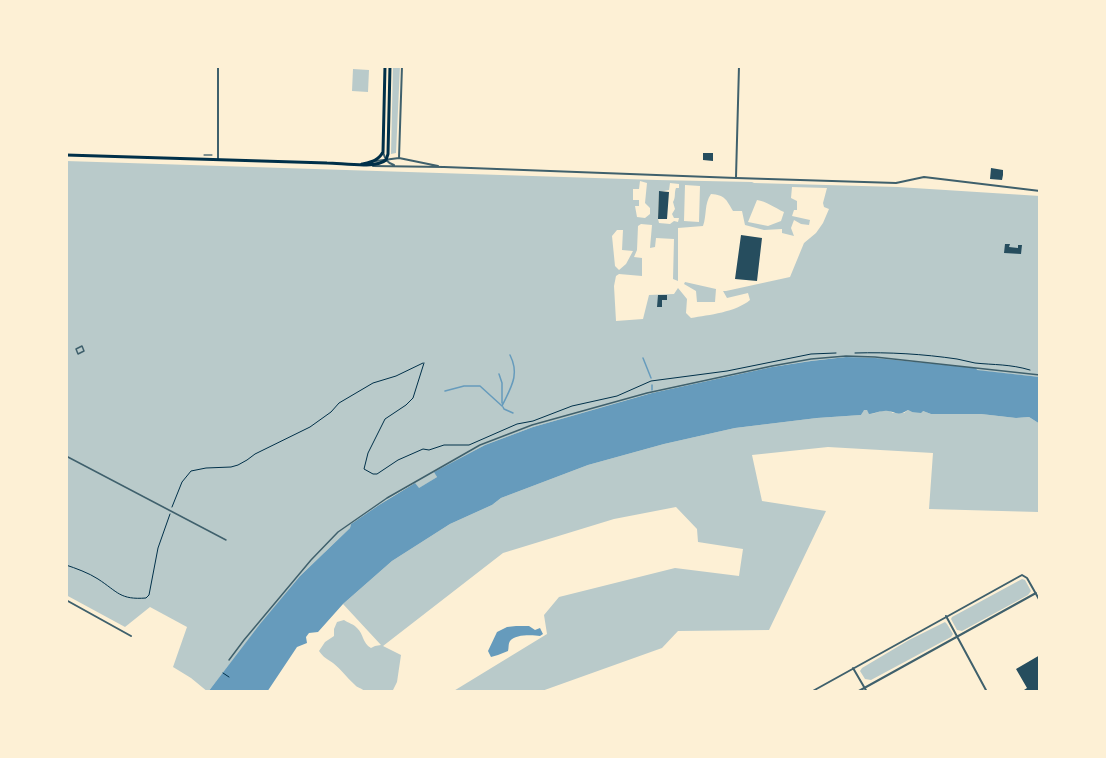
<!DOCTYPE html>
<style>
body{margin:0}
#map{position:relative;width:1106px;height:758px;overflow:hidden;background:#fdf0d5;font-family:"Golos Text",sans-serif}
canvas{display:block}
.frame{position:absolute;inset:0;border:68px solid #fdf0d5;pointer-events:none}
</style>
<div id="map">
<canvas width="1106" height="758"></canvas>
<div class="frame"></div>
</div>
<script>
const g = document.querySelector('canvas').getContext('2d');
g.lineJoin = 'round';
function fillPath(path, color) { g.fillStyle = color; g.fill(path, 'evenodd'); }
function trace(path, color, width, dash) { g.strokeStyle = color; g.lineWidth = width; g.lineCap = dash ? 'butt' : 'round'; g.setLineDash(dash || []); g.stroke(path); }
const green = new Path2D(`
 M393,66H400L396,153L391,154Z
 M353,69L369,70L368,92L352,91Z
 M66,161L657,180L752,182L754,183L898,187L1040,196V377L846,357L811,361L772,367L652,393L533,427L485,445L435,472L437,477L418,489L414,483L379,505L351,524L350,528L300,576L260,625L208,692L191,678L173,667L187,627L150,607L125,627L66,595ZM640,181L647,183L645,203L650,208V214L645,218L637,217L635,206H639V200H633V189H639ZM670,183L679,184V188H676C674,193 676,197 673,202L675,209L672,214L674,218H679L678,222L674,221L670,224L659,223L658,219L659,192L669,190ZM685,185L700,186L699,222L684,221ZM792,187L827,188L823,203L824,207L829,209L823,223L816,233L804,243L790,277L726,291H723L727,298L748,293L750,300C736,312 709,315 691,318L686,313L687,299L678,288L674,294L649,295L643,319L616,321L614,286L616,276L619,274L642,276V258L634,257L637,250L638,226L641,224L652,225L650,248L655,247L656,238L674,239L673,279L678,281V228L703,226C707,215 704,204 711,194C725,195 726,199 733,211H742L745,225L764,230L782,229V233L794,236L791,228L794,220L801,224L809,225L810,220L792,216L794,210H797V201L791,198ZM757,200C766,201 775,208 784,212L781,221L768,226L748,222ZM617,230H623L622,250L633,251L626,264L619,270L615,266L612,236Z
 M685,282L716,289L715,302H697L696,291L684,284Z
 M863,410H867L872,414L884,410H888L893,413H904L908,410L912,412L923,411L931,414H981L1016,418L1029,417L1040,424V526L1038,512L929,509L933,453L828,447L752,455L762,501L826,511L769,630L678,631L662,648L539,692H452L547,634L544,615L559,597L675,568L739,576L743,549L698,542L697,529L676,507L614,519L503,553L383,646L401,655L397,682L392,692H366C362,688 357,688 354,684C347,678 341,669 333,663C327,659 323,657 319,651L325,642L334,636V629L337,622L344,620C348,623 354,624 357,628C364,634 362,643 371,648L375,646L381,645L343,604L392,561L450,524L492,505L501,498L588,465L664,444L735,428L817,418L861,415Z
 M1022,579L1025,580L1031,591L1028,595L962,631L957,630L951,619L952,617Z
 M945,622L947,624L953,634L951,637L871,680L865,679L860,671L862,668L909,640Z`);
const water = new Path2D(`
 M846,357L875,358L976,368L977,370L1040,377V424L1029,417L1016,418L981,414H931L923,411L921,413L912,412L908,410C896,418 893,409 884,411C878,411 874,414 869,414L867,410H864L861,415L817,418L735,428L664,444L588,465L501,498L492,505L450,524L392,561L343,604L318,632L309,633L306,637L307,643L297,647L267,692H208L260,624L300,576L350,528L351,524L379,505L415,483L419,488L437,477L434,472L485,445L533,427L652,393L772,367L811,361Z
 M516,626H529L535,630L540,628L543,634L540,636C533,635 515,634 510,641C508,644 509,648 508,651L498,655L491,657L488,651L497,632L507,627Z`);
const stream = new Path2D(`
 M643,358L651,378
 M499,374L502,383V403
 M652,385V390
 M445,391L464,386H480L502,406C511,387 520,375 510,355
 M503,407L504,409L513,413`);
const building = new Path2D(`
 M703,153H713V161L703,160Z
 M991,168L1003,170V175L1002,180L990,179Z
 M659,191L669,192L667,219H658Z
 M741,235L762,238L757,281L735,279Z
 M1005,244H1010L1009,247L1018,248V245H1022L1021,254L1004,253Z
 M658,295H667V300H662V307H657Z
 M1040,655V692H1025L1024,690L1027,688L1016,669Z`);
const path = new Path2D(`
 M204,155H212
 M855,353C889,352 923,354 957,359C963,360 969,362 975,363C994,365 1010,364 1030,370
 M424,363L413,398L406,405L385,419L368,453L364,469L373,474H377L398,460L423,449L429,450L444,445H469L517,424L533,421L572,406L617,396L651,381L727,371L811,354L836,353
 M172,507L182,482L191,471L206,468L231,467L238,465L247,460L255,454L310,427L331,412L339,403L373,383L396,376L423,363
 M66,565C75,568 89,573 98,579C118,592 120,600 146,598L149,595L158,548L170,514
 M223,673L229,677`);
const pedestrian = new Path2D(`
 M82,346L84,351L78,354L76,349Z
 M66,456L226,540
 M229,660L244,640L311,560L338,532L387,498L480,445L532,425L647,393L772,366L811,359L846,356L875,357L1040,375`);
const minor = new Path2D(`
 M218,66V159
 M736,177L739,66
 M66,600L131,636
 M946,616L987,692
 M853,668L867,692
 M811,692L1022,575L1027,578L1040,601
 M857,692L1036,593`);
const tertiary = new Path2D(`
 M383,152C385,159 387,163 394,165
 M399,158L402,66
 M376,161L399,158L438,166
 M373,166L444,167L736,178L896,183L924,177L1040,191`);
const secondary = new Path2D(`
 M66,155L327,163C342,163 375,169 386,160L388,154L390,66
 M362,164C371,162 378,161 383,152L385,66`);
fillPath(green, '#b9caca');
fillPath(water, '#669bbc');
trace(stream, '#669bbc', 1.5);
fillPath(building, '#264d5e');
trace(path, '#003049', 1);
trace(pedestrian, '#3f606c', 1.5);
trace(minor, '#3f606c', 2);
trace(tertiary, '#3f606c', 2);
trace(secondary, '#003049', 3);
</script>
